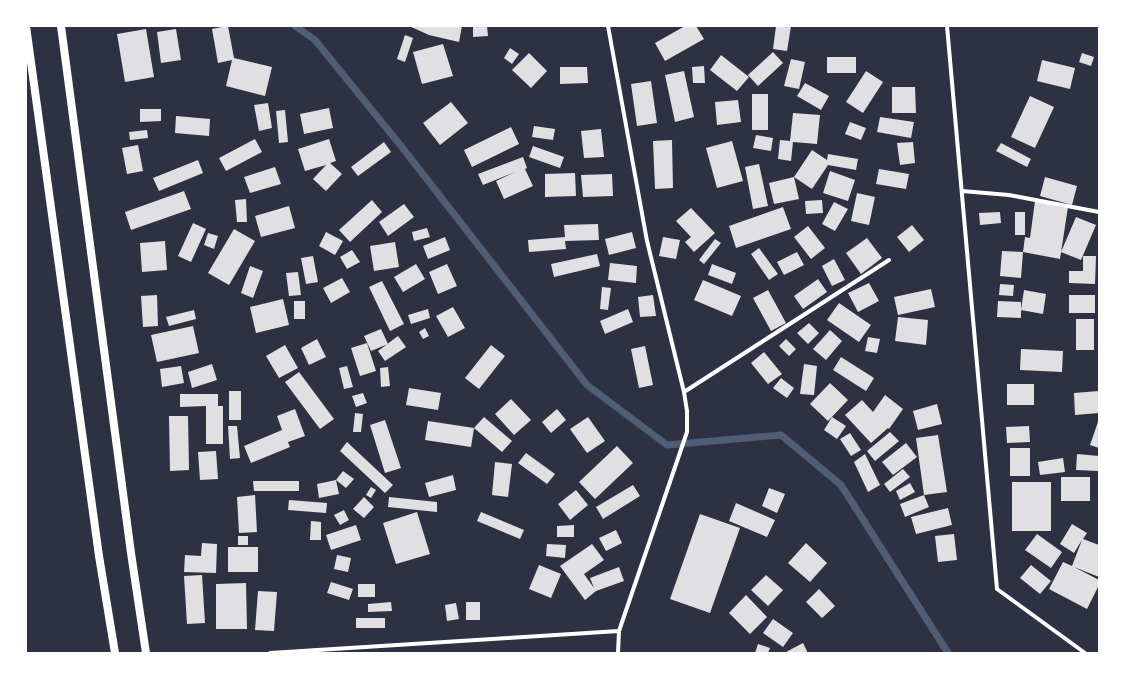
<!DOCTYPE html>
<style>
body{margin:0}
#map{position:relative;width:1125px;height:679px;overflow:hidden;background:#2d3142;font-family:Lato,sans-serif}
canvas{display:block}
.frame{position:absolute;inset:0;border:27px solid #fff;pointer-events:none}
</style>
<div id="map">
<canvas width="1125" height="679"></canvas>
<div class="frame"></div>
</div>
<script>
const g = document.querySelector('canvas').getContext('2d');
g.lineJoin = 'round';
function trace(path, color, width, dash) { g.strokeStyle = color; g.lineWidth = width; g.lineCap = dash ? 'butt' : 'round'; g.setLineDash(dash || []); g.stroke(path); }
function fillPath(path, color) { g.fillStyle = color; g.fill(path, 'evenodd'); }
const stream = new Path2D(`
 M295,26L315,40L401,146L587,385L667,445L781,435L841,485L948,653`);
const building = new Path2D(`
 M227,26H228L234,58L272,67L265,96L226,86L232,60L218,63L212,29Z
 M409,26H462L459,42L429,35Z
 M473,26H487L488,36L473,37Z
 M685,26H696L704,39L665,61L655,43Z
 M776,26H791L787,51L773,49Z
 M146,29L154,77L125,82L117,34Z
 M176,29L181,60L161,63L157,32Z
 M405,35L413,38L405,62L397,59Z
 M443,44L453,76L422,84L413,52Z
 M510,48L519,54L512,64L504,58Z
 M773,52L783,63L758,86L748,75Z
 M529,53L547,71L531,88L512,70Z
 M1082,53L1094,57L1091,66L1079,62Z
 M721,55L749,77L737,91L710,70Z
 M827,57H856V73H827Z
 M791,59L805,62L799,89L784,86Z
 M1042,60L1075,68L1070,89L1037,81Z
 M704,66L705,83H693L692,67Z
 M560,67H587L588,83L560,84Z
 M684,71L694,117L675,122L665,75Z
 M866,71L883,82L863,113L846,102Z
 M651,81L657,123L637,126L631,84Z
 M805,83L829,96L821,110L797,96Z
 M892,87H915L916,113H892Z
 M752,94H768V130H752Z
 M1030,96L1054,107L1035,148L1011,137Z
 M738,100L741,122L717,125L715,102Z
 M451,102L468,123L440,145L423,123Z
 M268,103L272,128L259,131L254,105Z
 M329,108L333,128L304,134L300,114Z
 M140,109H161V121L140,122Z
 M285,110L288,142L279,143L276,111Z
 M793,113L820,115L817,144L793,142L791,161L778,159L780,140L790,141Z
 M176,116L210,119L209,136L175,133Z
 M880,117L914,122L911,138L877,132Z
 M850,122L866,128L861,140L845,134Z
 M534,126L555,129L553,140L532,137Z
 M511,127L519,144L472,167L464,150Z
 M601,129L604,157L584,158L581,131Z
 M147,130L148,138L130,140L129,132Z
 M756,135L773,138L771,151L753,148Z
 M255,139L262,152L226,171L219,158Z
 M329,139L336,161L330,163L342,174L326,191L313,179L326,165L305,171L298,149Z
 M672,140L673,188L655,189L653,141Z
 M732,141L743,181L717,188L706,148Z
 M384,142L391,152L358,176L351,167Z
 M913,142L915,163L900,165L897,143Z
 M1001,143L1031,159L1027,167L996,151Z
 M138,145L143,171L127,174L122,148Z
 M533,146L564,157L560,168L529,157Z
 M812,150L827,160L828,154L858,159L856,170L828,165L812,189L794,177Z
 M523,157L527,168L525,169L533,186L504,199L496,181L515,172L483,185L478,174Z
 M198,160L203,173L159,191L153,178Z
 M759,164L768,206L753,209L745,167Z
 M275,167L281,184L250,193L244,177Z
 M879,169L909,174L906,189L876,184Z
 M830,171L855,180L848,201L823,193Z
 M575,173L576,196L545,197V174Z
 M612,174L613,196L583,197L581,175Z
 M794,177L799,199L774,204L769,183Z
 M1045,177L1077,186L1072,205L1040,196Z
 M184,191L191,209L131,230L125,212Z
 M857,193L875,197L869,225L851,221Z
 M246,199L247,222H237L235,200Z
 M372,200L382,212L350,242L339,230Z
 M822,200L823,213L806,214L805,201Z
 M1035,201L1068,207L1060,259L1023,252L1025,237L1030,238Z
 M834,202L848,209L835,231L822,224Z
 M404,204L414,217L388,236L379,222Z
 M289,206L295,228L261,237L255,216Z
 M783,207L791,229L736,248L729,226Z
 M691,208L715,233L694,252L685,242L691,237L676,221Z
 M1000,212L1001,223L980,225L979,213Z
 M1015,212H1025V235H1015Z
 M1076,217L1096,225L1081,260L1061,252Z
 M193,223L206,229L191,262L178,256Z
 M598,224L599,240L565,241L566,249L529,252L528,240L565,237L564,225Z
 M912,225L924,240L909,252L897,237Z
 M808,226L825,248L811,259L794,237Z
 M427,228L430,237L414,241L412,232Z
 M234,229L255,241L229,285L208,273Z
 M326,232L343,241L335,255L319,246Z
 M632,232L636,248L609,255L605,239Z
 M208,233L218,236L214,249L204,245Z
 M445,237L450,250L428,259L423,246Z
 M663,237L680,240L676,259L659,256Z
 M867,238L882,258L861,274L846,253Z
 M715,239L721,243L704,264L699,260Z
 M165,241L167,270L142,272L140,243Z
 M395,242L399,267L374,271L370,246Z
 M759,248L778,274L769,280L751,254Z
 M352,250L360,262L347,269L340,257Z
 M1002,251L1023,252L1021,278L1000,276Z
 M797,252L804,265L784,275L777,262Z
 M597,254L600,266L554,277L551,264Z
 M313,256L318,282L306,284L301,258Z
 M1083,256H1096L1095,284L1069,283V271H1083Z
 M834,259L845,280L832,286L822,266Z
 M610,263L637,266L636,283L608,280Z
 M416,264L425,279L403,292L394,277Z
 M447,264L457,286L438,294L429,272Z
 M712,264L736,273L732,284L708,275Z
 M250,266L263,271L253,298L241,293Z
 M298,272L301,295L289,296L286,273Z
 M342,278L350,292L331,303L323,288Z
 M818,279L827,292L803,309L794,296Z
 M703,280L741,296L732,316L694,300Z
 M382,281L404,324L390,331L369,287Z
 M869,283L879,301L858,312L848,293Z
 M1000,284L1014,285L1013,296L999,295Z
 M602,287L611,288L608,310L600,309Z
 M931,289L935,307L898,315L894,297Z
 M768,290L786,323L771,331L753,298Z
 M1024,290L1046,294L1043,314L1021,310Z
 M157,295L158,326L143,327L141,296Z
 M653,295L656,316L640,317L638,297Z
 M1069,295H1095V313H1069Z
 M283,299L289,325L256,333L250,307Z
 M294,301H305V319H294Z
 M998,301L1021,302V318L997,317Z
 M839,303L871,325L859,342L827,320Z
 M453,307L465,328L448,337L436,316Z
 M428,309L430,318L411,324L408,315Z
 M628,309L633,322L605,334L600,321Z
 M194,310L196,319L169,326L166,317Z
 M898,317L928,320L926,345L895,341Z
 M1076,319H1094V350H1076Z
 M809,323L819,333L808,344L797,333Z
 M193,326L199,353L157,362L151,335Z
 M425,328L429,336L423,339L419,332Z
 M381,329L388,344L371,351L364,336Z
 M830,330L842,341L826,360L813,349Z
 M398,336L406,347L385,361L378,351Z
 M868,337L880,339L877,353L865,351Z
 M317,339L326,357L309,365L301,348Z
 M786,339L796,349L789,356L779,346Z
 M367,343L376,371L360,376L351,348Z
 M285,345L298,368L279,378L266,356Z
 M491,345L505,356L479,389L465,378Z
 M645,346L653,385L639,388L631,349Z
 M1021,349L1063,351L1062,372L1020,370Z
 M764,352L782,374L768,384L751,363Z
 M841,357L874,378L866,391L833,370Z
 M212,364L217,380L192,388L188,372Z
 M804,364L817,366L814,395L800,394Z
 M181,366L184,383L162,387L160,369Z
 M347,366L353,387L344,389L339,368Z
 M388,367L390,386L381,387L380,368Z
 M299,372L334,419L320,429L285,382Z
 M781,378L794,388L787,398L773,388Z
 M830,383L848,400L828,421L810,404Z
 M1007,384H1034V405H1007Z
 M409,388L441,393L438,410L406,405Z
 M229,391H241V420H229Z
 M1099,391V413L1075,415L1074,393Z
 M363,393L367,403L356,407L352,396Z
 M180,394H218V406H223V444H206V406L180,407Z
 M885,395L903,409L889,429L888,428L871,443L845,415L862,400L873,412Z
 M511,399L531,420L514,435L495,414Z
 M937,404L942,424L918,430L913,411Z
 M295,409L305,436L288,442L290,447L251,463L244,446L282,430L277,416Z
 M557,409L566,420L551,433L542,422Z
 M355,413L363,414L361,432H353Z
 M169,416H188L189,470L170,471Z
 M484,417L512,441L502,452L474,428Z
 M588,417L605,441L587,453L570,429Z
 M832,417L846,426L837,439L824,430Z
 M1099,419V448L1090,445Z
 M385,420L401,468L385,473L370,425Z
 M428,421L474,428L471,447L425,440Z
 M228,426H237L240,458L230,459Z
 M1029,426L1030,442L1007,443L1006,427Z
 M890,432L899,441L875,461L867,451Z
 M850,433L861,450L851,456L840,439Z
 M938,435L947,492L924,495L916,438Z
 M347,442L393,485L385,493L340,451Z
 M906,443L917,457L893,475L882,462Z
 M617,446L633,463L595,499L579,482Z
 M1010,448H1030V476H1010Z
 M216,451L218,479L200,480L198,452Z
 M526,453L555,474L547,484L518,463Z
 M865,454L880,485L868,492L854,462Z
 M1077,454L1099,456V471L1076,470Z
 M1063,458L1065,472L1040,475L1038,462Z
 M495,462L512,464L508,497L492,495Z
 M903,469L910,477L890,492L884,484Z
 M343,471L354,479L346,488L336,480Z
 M453,475L456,490L429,497L425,483Z
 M1061,477H1090V501H1061Z
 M336,480L339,494L319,498L317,484Z
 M253,481H299V491H254Z
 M1012,482H1051V531H1012Z
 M910,483L915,492L900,500L896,491Z
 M633,485L640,496L603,519L596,507Z
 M371,487L376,490L371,498L366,495Z
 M769,488L785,494L777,513L762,506Z
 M576,490L588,505L570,520L558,504Z
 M255,495L257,532L239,533L237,497Z
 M924,495L929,507L905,517L900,504Z
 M364,497L374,507L364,518L353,509Z
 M389,497L437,502V512L388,507Z
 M289,500L327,503L326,513L288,510Z
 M736,503L775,520L767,537L729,521Z
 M948,508L952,525L916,534L911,517Z
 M344,510L349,520L340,525L334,515Z
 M417,512L430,554L396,564L383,523Z
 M481,512L524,530L520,539L477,521Z
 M700,514L740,528L710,613L670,599Z
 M311,521L321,522V540H310Z
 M1072,524L1087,533L1083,539L1099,545V577L1074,567L1099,580V585L1087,609L1049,589L1063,562L1072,566L1082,540L1074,553L1060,544Z
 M356,525L361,540L331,550L326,535Z
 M574,525V537H557V526Z
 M616,530L622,543L606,551L599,538Z
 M954,534L957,560L938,562L935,536Z
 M1037,534L1062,552L1051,568L1025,550Z
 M238,536H248V545H238Z
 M202,543L217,544L216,573L184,572L185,555L201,556Z
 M806,543L827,563L810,582L788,563Z
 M547,544L566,545L565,558L546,556Z
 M592,544L604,560L584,574L594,588L590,578L619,567L624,581L596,591L585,600L560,566Z
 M228,547H258V572H228Z
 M337,555L351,558L348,572L334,569Z
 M539,565L561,574L551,598L529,589Z
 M1031,565L1051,581L1040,594L1020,578Z
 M202,575L205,623L187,624L184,576Z
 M766,575L783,590L768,606L751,590Z
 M331,582L353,589L349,600L327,593Z
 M246,583L247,629H216V584Z
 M358,584H375V597H358Z
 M819,589L835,606L822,618L806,602Z
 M258,591L277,592L274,631L255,630Z
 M746,595L767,617L750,634L729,613Z
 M391,602L392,611L368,612V604Z
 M466,602H480V620H466Z
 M456,603L459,619L447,621L445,605Z
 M356,618H385V628H356Z
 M773,619L793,633L783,647L763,633Z
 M803,643L808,653H784Z
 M758,644L770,648L768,653H755Z`);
const minor = new Path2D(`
 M608,26L647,241L684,392L687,411V432L619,631L618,653
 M947,26L997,589L1085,653
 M962,191L1009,195L1099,212
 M684,392L889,260
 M270,653L619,631`);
const secondary = new Path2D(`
 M26,26L99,556L115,653
 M61,26L131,553L146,653`);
trace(stream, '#4f5d75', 7);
fillPath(building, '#e0e0e3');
trace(minor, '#fff', 4);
trace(secondary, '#fff', 8);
</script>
